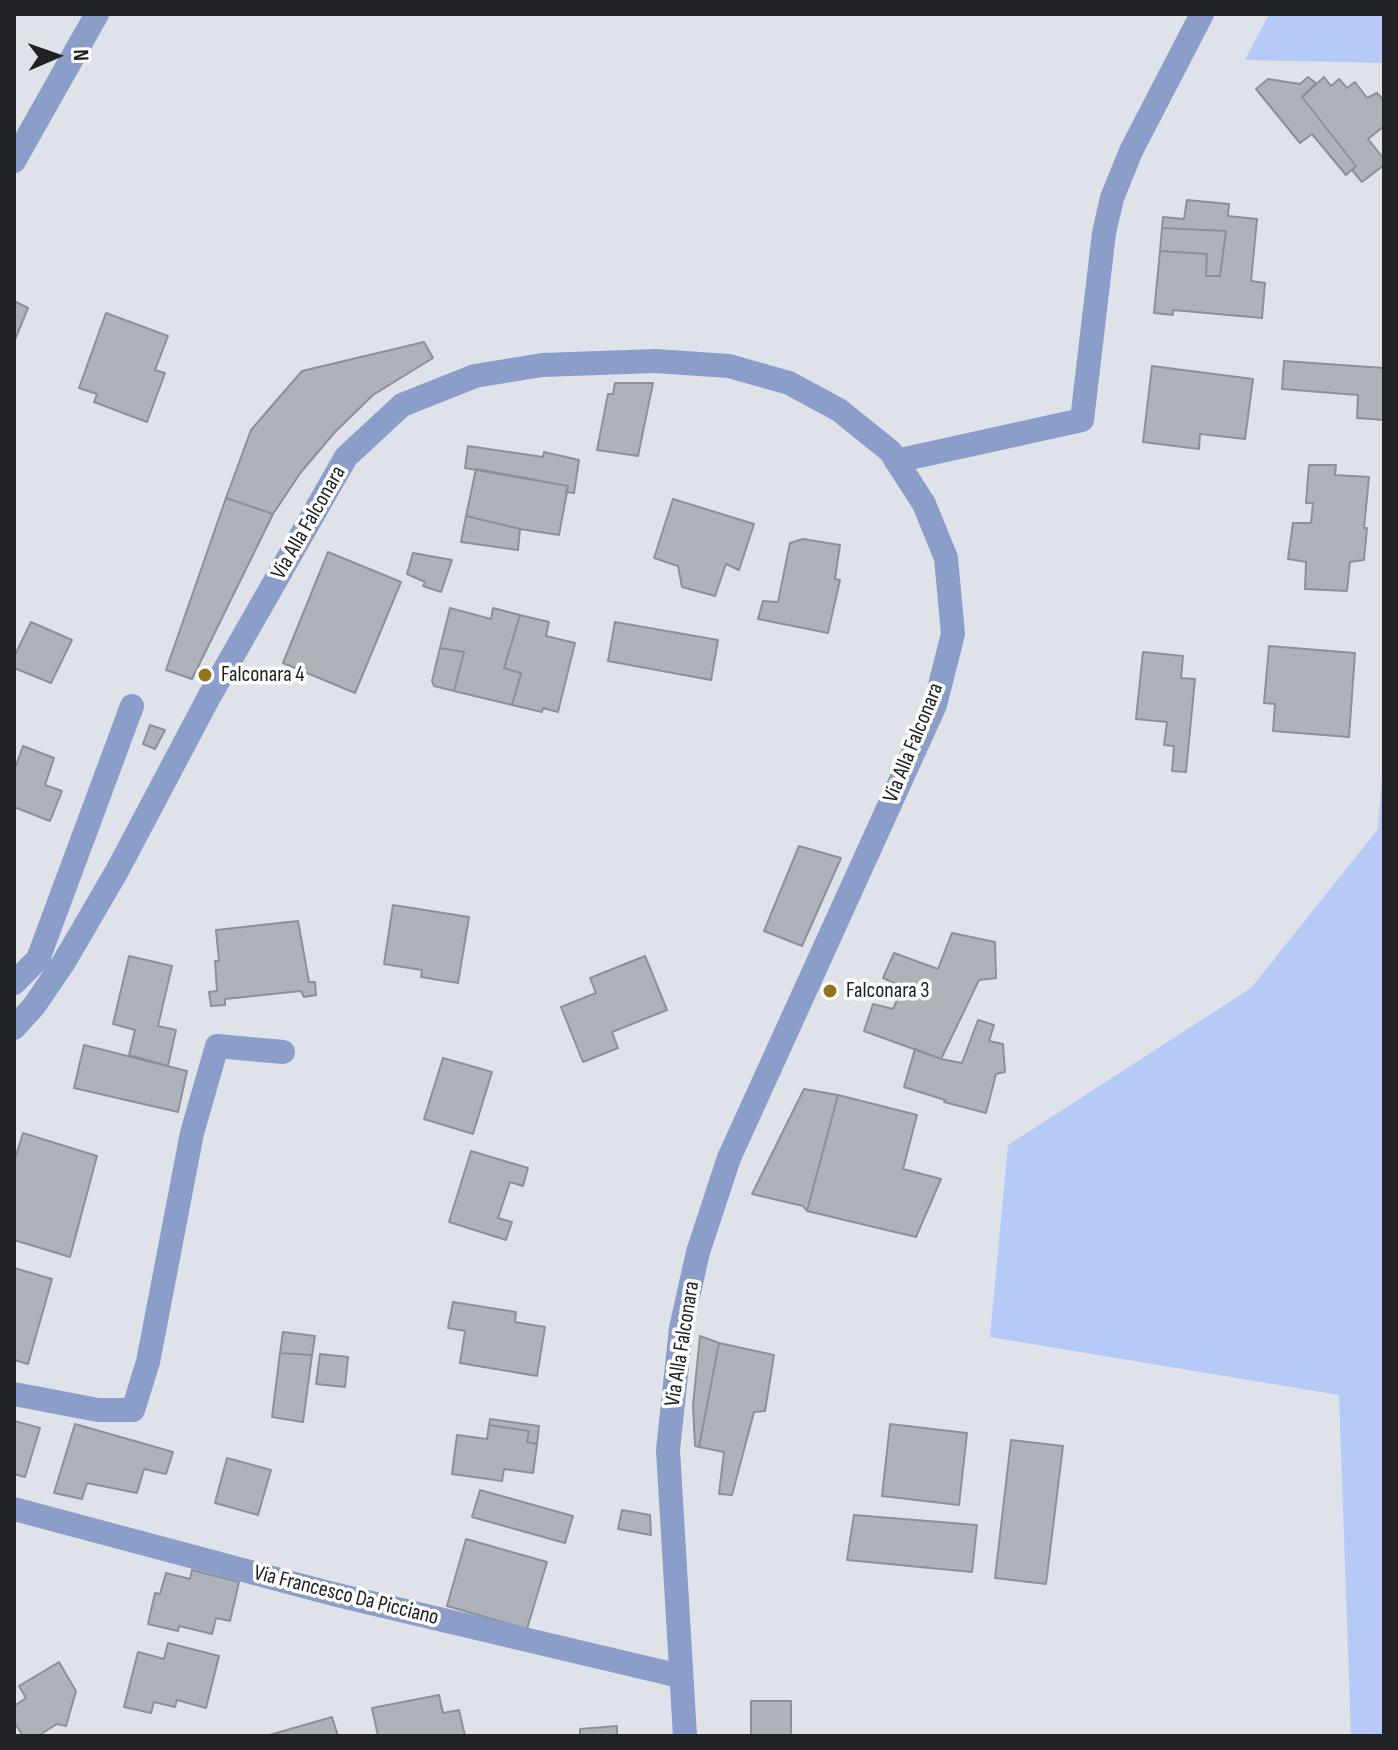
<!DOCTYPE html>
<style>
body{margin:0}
#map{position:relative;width:1398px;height:1750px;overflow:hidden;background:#dfe2e9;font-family:"Sofia Sans Condensed",sans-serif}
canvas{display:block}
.frame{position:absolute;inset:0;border:16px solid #202124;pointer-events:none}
.north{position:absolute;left:16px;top:16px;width:80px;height:80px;-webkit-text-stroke:6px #fff;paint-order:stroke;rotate:88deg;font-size:22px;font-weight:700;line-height:32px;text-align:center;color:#202124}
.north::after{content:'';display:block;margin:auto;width:28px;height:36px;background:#202124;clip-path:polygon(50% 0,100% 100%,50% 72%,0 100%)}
</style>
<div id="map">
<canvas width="1398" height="1750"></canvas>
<div class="frame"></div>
<div class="north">N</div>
</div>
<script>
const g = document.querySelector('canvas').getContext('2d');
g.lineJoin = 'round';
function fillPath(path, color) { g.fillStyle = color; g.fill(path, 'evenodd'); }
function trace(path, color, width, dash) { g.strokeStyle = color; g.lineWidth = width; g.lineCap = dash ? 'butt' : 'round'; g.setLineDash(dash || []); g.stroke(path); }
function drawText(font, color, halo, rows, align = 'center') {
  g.font = font + ' "Sofia Sans Condensed",sans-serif'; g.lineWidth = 7; g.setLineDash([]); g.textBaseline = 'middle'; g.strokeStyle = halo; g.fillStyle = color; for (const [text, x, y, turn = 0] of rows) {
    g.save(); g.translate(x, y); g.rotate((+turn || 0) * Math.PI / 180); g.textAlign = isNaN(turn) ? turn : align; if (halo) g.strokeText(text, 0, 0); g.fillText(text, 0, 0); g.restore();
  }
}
const green = new Path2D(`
 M1269,14H1384V63L1245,60Z
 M1384,753V1736H1351L1339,1395L990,1337L1008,1145L1251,988L1378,829Z`);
const building = new Path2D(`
 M1308,77L1316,83L1302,97L1356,166L1346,175L1312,134L1300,143L1256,89L1268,79L1300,84Z
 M1324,77L1331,86L1339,79L1347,88L1355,82L1367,98L1377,93L1384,101V126L1368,139L1384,159V165L1362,182L1352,170L1356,166L1302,97Z
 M1187,200L1229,204L1228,216L1257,219L1251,281L1265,283L1262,318L1173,310V315L1154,313L1160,251L1207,254L1206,276H1220L1226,231L1162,228L1163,217L1184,219Z
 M1162,228L1226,231L1220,276H1206L1207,254L1160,251Z
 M14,301L28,308L14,342Z
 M106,313L168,336L155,370L165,373L147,422L94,402L97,394L79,388Z
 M424,342L433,358L373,395L335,432L301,472L273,514L226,498L251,430L302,371Z
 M1284,361L1384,368V420L1357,418L1358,395L1282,389Z
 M1152,366L1253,379L1245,439L1200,434L1199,449L1143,442Z
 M615,383H653L638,456L597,450L608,394H613Z
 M468,446L543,457L544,452L579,460L574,493L566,492L568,486L465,468Z
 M1309,465H1336L1335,475L1369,477L1364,528H1367L1364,560L1350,562L1347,591L1305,589L1306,562L1288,559L1293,523H1311L1313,503H1306Z
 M476,469L568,486L559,535L520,529L466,516Z
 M226,498L273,514L192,679L166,670Z
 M673,499L754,524L739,570L726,564L715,596L682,587L678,566L654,558Z
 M466,516L520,529L518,550L461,542Z
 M803,539L840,545L835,579L840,580L828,633L758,619L763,601L778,602L790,543Z
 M328,552L401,582L355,693L283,663Z
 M413,553L452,560L441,592L423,586L425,582L407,574Z
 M450,608L491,619L493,608L520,615L504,668L521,673L512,705L454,691L464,652L440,648Z
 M520,615L549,622L546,636L575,643L558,712L543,708L542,712L512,705L521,673L504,668Z
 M31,622L72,640L51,683L14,668V657Z
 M615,622L718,640L711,680L608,661Z
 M1269,646L1355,653L1349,737L1273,731L1275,704L1264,703Z
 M440,648L464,652L454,691L434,686L432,681Z
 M1143,652L1183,656L1181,678L1195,679L1186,772L1172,771L1174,746L1164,745L1167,722L1136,719Z
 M150,725L165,730L155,749L143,744Z
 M23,746L54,758L45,785L62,791L50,821L14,807V771Z
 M799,846L841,858L802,946L764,931Z
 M393,905L469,917L458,983L421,977L422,970L384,964Z
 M298,921L309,982H315L316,995L304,997L301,991L225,999V1005L211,1006L209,992L217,991L215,961H219L216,930Z
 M952,933L995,942L996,978L979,980L941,1059L864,1031L873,1004L893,1009L903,987L883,978L894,953L938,969Z
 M129,956L172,966L158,1026L176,1030L168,1066L129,1055L135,1030L113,1024Z
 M645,956L667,1010L612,1032L618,1048L583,1062L561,1007L596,993L590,978Z
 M978,1020L994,1025L989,1041L1003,1044L1005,1072L996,1074L986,1113L944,1102L945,1100L904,1087L915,1049L941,1059L962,1063Z
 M84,1045L187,1071L178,1112L74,1088Z
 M443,1058L492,1072L473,1134L424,1119Z
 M804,1089L838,1095L807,1211L803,1206L752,1194Z
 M838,1095L917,1115L903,1169L941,1179L916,1237L807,1211Z
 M23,1133L97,1156L70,1257L14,1240V1162Z
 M471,1151L528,1168L523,1186L510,1182L498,1218L512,1222L506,1240L449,1222Z
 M14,1268L52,1279L28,1364L14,1360Z
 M453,1302L516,1312L515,1322L545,1327L537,1376L460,1363L465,1331L448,1328Z
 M283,1332L315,1336L312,1355L280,1353Z
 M700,1336L719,1343L699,1447L695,1446L693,1405Z
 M719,1343L774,1355L765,1411L754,1412L732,1495L719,1494L724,1452L699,1447Z
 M280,1353L312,1355L303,1422L272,1417Z
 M320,1354L348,1357L345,1387L316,1384Z
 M490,1419L539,1426L537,1444L527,1442L529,1431L489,1425Z
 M14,1421L40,1428L25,1477L14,1474Z
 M75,1424L173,1452L166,1474L144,1469L137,1493L87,1483L82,1499L54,1493Z
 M890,1424L967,1433L959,1505L882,1496Z
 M489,1425L529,1431L527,1442L537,1444L533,1473L504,1469L502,1481L452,1474L457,1435L487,1439Z
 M1011,1440L1063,1446L1046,1584L995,1578Z
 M227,1458L271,1470L258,1515L215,1503Z
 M480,1490L573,1516L565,1543L472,1517Z
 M622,1510L650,1515L651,1535L618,1529Z
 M854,1515L977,1525L972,1572L847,1560Z
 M466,1539L547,1562L527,1629L447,1606Z
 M192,1570L239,1582L230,1621L216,1618L212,1634L179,1626L178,1631L148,1624L155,1593L160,1594L166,1573L190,1579Z
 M168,1643L219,1656L206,1708L177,1700L175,1707L154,1702L151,1713L124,1707L138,1652L164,1659Z
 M59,1662L76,1691L66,1726L57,1724L38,1736H23L14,1722V1706L26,1698L19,1686Z
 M439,1695L443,1713L459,1710L465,1736H378L372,1708Z
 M751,1701H791V1736H751Z
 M332,1717L338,1736H266Z
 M617,1726V1736H580V1729Z`);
const minor = new Path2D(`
 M14,161L97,14
 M896,461L1082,420L1104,233L1112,198L1131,151L1202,14
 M14,983L38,959L132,706
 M14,1028L34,1006L64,962L117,871L209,697L346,457L402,405L475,376L542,365L655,361L729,366L789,383L839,410L890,451L924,504L946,558L953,634L935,705L729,1158L698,1252L681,1328L668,1450L685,1736
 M14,1394L98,1410H133L148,1362L192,1133L217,1046L283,1052
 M14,1509L333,1594L680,1676`);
const markers = [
 [205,675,8,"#95731c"],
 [830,991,8,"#95731c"]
];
const streetNames = [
 ["Via Alla Falconara",309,523,-60],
 ["Via Alla Falconara",914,743,-68],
 ["Via Alla Falconara",683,1344,-81],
 ["Via Francesco Da Picciano",346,1596,14]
];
const poiNames = [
 ["Falconara 4",221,675],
 ["Falconara 3",846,991]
];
fillPath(green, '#b5caf7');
fillPath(building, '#aeb2b9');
trace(building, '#8d9197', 2);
trace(minor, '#8a9ec9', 24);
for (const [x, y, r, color] of markers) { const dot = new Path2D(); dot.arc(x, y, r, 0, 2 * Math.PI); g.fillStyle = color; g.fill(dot); trace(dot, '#fff', 3); }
drawText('22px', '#202124', '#fff', streetNames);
drawText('22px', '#202124', '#fff', poiNames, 'left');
</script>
